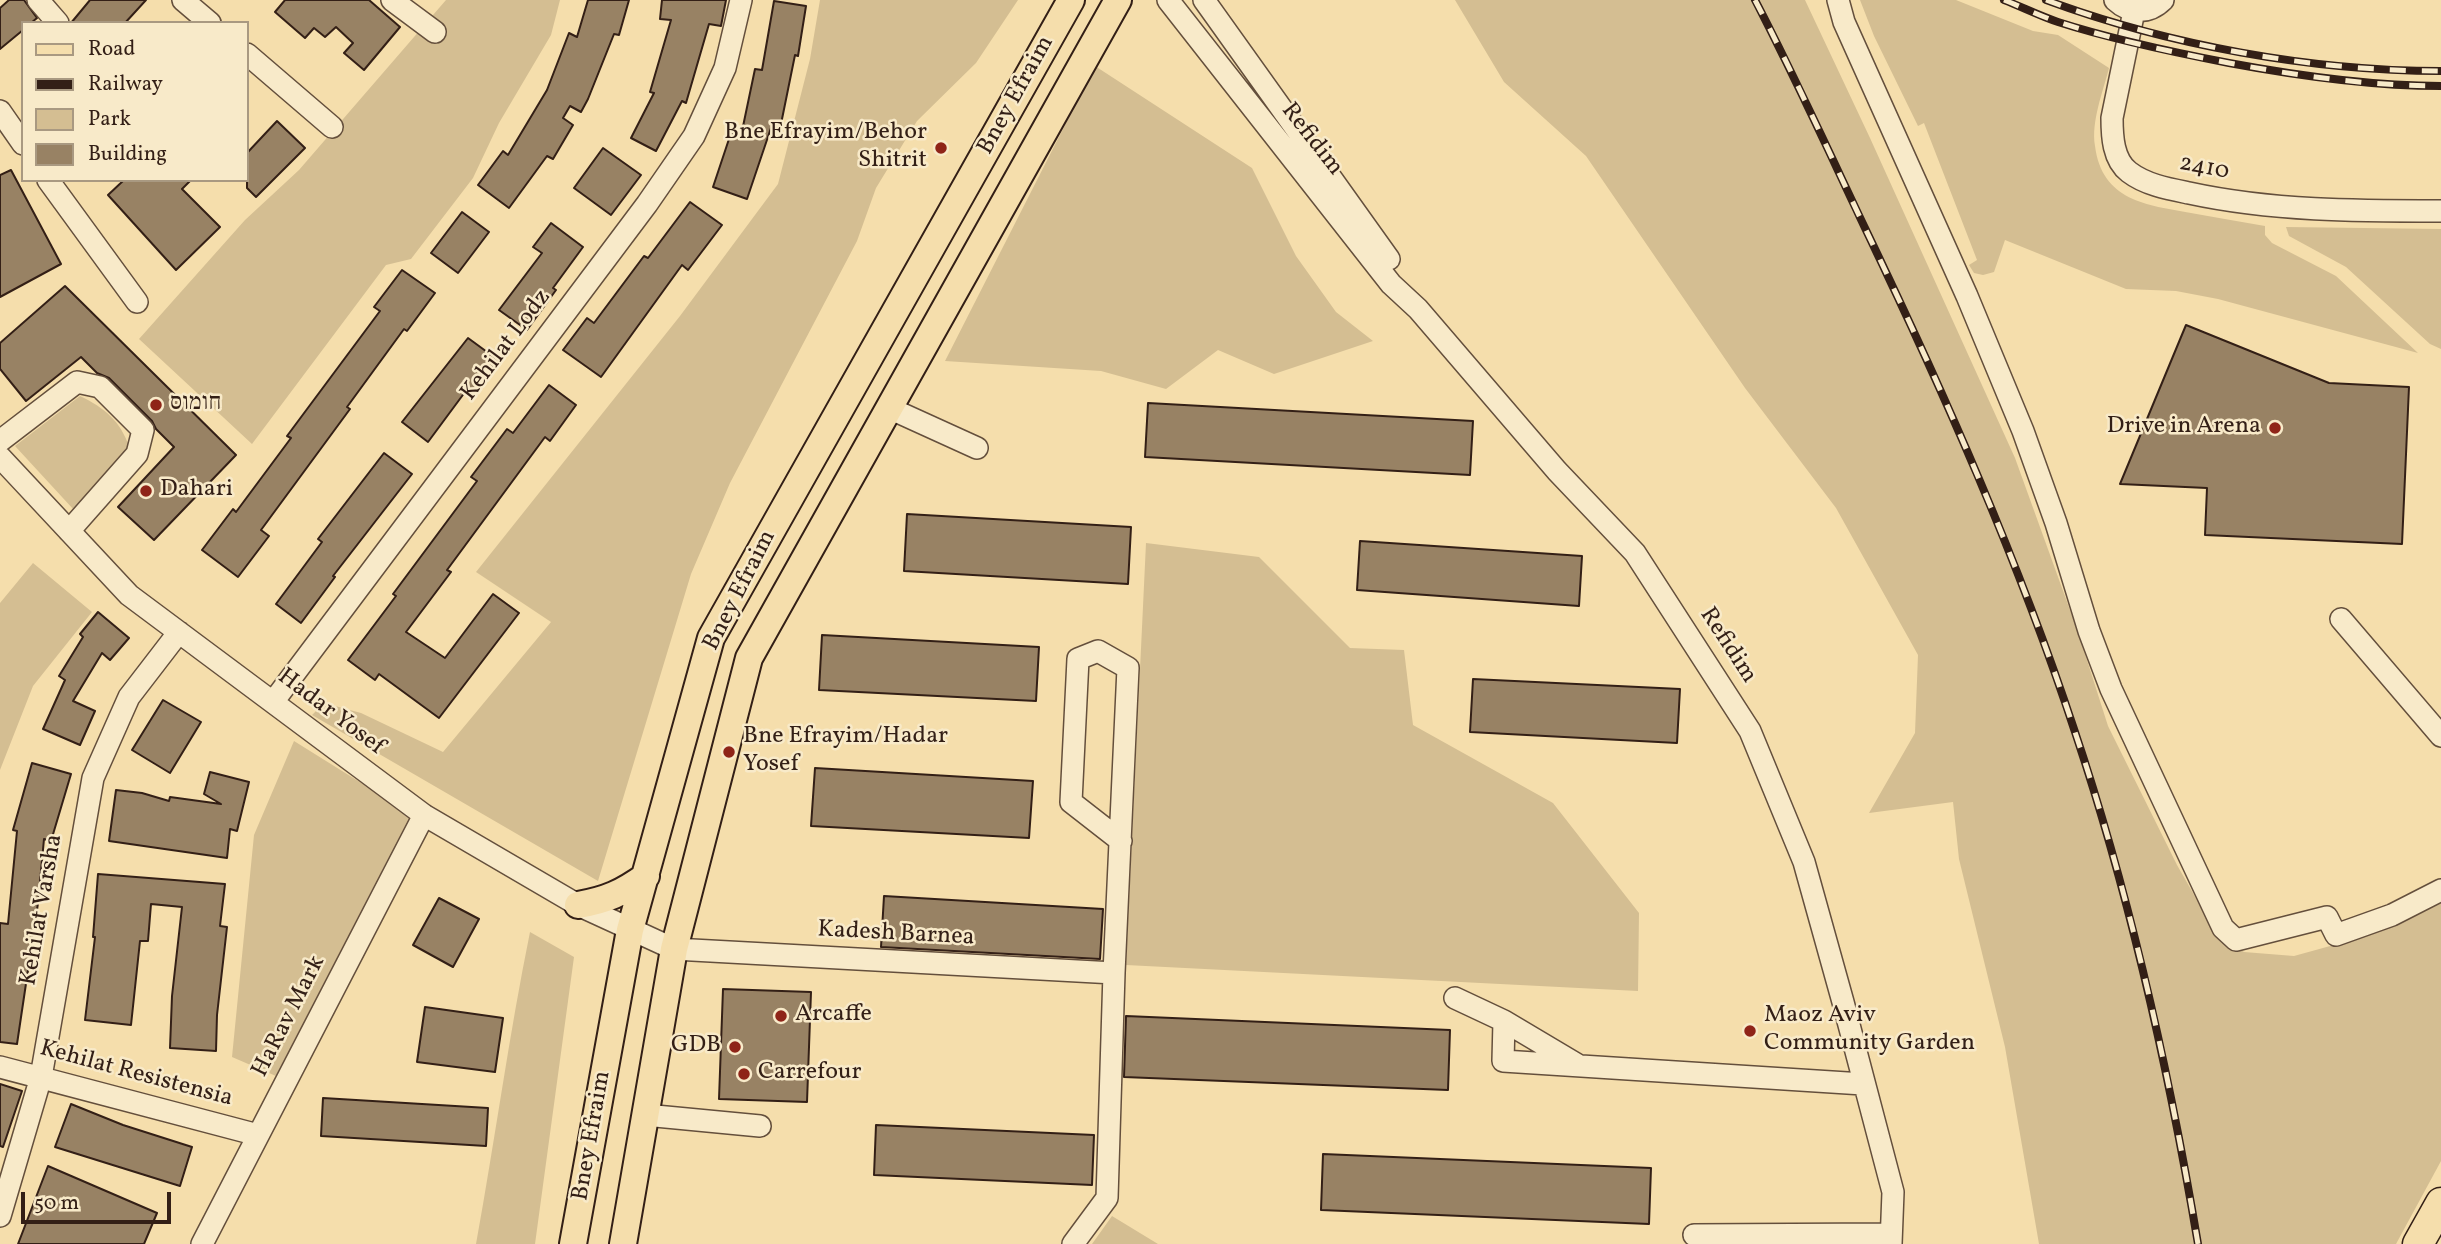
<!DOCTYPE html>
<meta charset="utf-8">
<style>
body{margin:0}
#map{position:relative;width:2441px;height:1244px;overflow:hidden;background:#f5deac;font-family:Vollkorn,serif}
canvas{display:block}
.legend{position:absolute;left:21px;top:21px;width:228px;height:161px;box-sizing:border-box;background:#f8eac9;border:2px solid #a99981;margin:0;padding:9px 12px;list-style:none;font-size:21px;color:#331f16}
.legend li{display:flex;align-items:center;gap:14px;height:35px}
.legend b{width:35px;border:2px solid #a99981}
.scale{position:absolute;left:21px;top:1192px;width:150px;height:32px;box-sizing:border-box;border:4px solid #331f16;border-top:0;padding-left:9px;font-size:21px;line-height:24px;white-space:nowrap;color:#331f16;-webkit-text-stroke:5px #f8eac9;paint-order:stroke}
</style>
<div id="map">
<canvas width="2441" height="1244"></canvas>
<ul class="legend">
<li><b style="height:9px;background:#f5deac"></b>Road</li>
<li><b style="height:9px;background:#331f16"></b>Railway</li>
<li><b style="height:19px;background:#d4be92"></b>Park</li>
<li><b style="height:19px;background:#988264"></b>Building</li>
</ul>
<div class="scale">50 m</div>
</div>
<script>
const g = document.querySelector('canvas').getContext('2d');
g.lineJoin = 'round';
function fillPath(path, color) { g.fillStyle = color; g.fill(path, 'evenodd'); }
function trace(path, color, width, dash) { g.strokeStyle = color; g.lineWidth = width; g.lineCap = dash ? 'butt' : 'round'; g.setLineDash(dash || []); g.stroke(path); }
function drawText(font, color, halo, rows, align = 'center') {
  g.font = font + ' Vollkorn,"Frank Ruhl Libre",serif'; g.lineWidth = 5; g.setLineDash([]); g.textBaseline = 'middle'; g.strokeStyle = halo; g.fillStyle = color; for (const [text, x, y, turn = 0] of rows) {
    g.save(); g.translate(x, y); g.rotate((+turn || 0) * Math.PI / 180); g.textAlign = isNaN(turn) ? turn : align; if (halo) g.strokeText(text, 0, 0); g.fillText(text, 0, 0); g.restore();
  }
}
const green = new Path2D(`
 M446,0H560L551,35L499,123L473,178L411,259L386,265L252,444L139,339L245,220L299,170Z
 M820,0H1018L976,63L917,121L876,188L857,241L730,483L691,574L598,881L312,715L324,703L361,713L443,752L551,622L476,572L680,316L778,184L810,59Z
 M1455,0H1805L1870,138L2015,458L2079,635L2108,726L2177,865L2217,935L2244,952L2294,956L2341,943L2441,898V1161L2396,1244H2039L2005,1047L1959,859L1953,802L1869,813L1915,733L1918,655L1836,508L1745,388L1586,156L1504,82Z
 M1860,0H1956L2033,31L2058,35L2109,68C2103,92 2091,121 2095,146C2102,201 2147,205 2191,213C2215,217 2240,222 2265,226V235L2272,243L2336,276L2418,353L2218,299L2176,291L2126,289L2005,240L1994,272L1983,275L1974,273L1969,265L1977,260L1924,123L1918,126L1874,36Z
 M1095,66L1252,168L1296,256L1336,312L1373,341L1274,374L1218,350L1166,389L1101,371L945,361Z
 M2286,227L2441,229V349L2430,344L2346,267L2289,236Z
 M80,396C105,408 120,421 129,446L74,510L15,446Z
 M1146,543L1259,557L1350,648L1404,650L1413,725L1553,803L1639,913L1638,991L1126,965Z
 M33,563L92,612L33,686L0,770V603Z
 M294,741L411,814L276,1076L232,1057L254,835Z
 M530,932L574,957L535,1244H476C495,1140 509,1035 530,932Z
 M1112,1216L1158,1244H1092Z`);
const building = new Path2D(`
 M9,0H24L37,18L31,23H23V30L0,49V8Z
 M90,0H146L125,23H71Z
 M285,0H369L400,27L364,70L344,53L353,43L336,27L325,37L314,28L305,38L275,12Z
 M588,0H629L619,35L614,34L588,99L581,112L570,106L563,118L573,125L553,159L547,156L509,208L478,185L503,151L508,155L547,90L569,33L577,37Z
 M662,0H726L721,26L709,24L686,103L682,101L656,151L631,138L654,93L650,92L671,20L660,19Z
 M774,1L806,6L798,56L795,55L781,124L773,122L747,199L713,187L731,133L741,136L755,69L762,70Z
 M277,121L305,148L256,197L247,188V153Z
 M603,148L641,175L611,215L574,188Z
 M11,170L61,264L0,297V175Z
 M124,180H191L182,189L220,227L176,270L108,195Z
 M690,202L722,225L688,270L682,265L601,377L563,350L587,318L594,323L644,256L648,258Z
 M462,212L489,232L458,273L431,253Z
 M551,223L583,247L553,288L556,290L527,330L499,310L542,253L533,247Z
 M402,270L435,293L407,331L404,329L347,407L350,409L261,530L269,536L238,577L202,550L233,509L236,512L291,438L287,436L380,311L374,307Z
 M65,286L236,455L154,540L118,507L174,447L156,429L152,421L109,378L97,373L81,357L26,401L0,369V343Z
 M2186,325L2329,383L2409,387L2402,544L2205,535L2207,488L2120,484Z
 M468,338L498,360L474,392L468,388L428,442L402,422Z
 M549,385L576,405L550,441L545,437L447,570L451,572L406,632L445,658L493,594L519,613L439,718L379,674L375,680L348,660L396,596L393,594L477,481L471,477L507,429L513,433Z
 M1148,403L1473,421L1470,475L1145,457Z
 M384,453L412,474L333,576L335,577L301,623L276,604L322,542L318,539Z
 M907,514L1131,527L1128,584L904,571Z
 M1360,541L1582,556L1579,606L1357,590Z
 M98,612L129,638L110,660L102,653L73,701L95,711L80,745L43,729L65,680L59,676L83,637L80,634Z
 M822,635L1039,647L1036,701L819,690Z
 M1473,679L1680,689L1677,743L1470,732Z
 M163,700L201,722L170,773L132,750Z
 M32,763L71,774L51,841L44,839L38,903L17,1044L0,1042V923L8,924L17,831L13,830Z
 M815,768L1033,781L1029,838L811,826Z
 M210,772L249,782L237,831L230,829L227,858L109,841L116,790L142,793L169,801L170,797L221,804L204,794Z
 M98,874L225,884L220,926L227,927L217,1015L216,1051L170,1048L172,996L182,907L151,904L148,941H140L131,1025L85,1020L95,937H93Z
 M884,896L1103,909L1100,959L881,947Z
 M439,898L479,919L453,967L413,945Z
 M723,989L811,992L807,1102L719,1099Z
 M425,1007L503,1018L495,1072L417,1062Z
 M1126,1016L1450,1030L1448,1090L1124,1077Z
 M0,1084L22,1091L3,1147L0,1146Z
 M323,1098L488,1108L486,1146L321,1136Z
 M71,1104L123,1125L192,1147L180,1186L55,1147Z
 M876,1125L1094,1135L1092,1185L874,1175Z
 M1323,1154L1651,1168L1649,1224L1321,1210Z
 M48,1166L157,1213L144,1244H18Z`);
const minor = new Path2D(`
 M38,0L58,23
 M183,0L210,23
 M392,0L435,32
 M1168,0L1391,284L1418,309L1557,471L1635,553L1750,731L1804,862L1843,1002L1893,1192L1891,1244
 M1204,0L1389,259
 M1838,0L1844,22L1967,296L2023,431L2056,523L2089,631L2111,689L2223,928L2236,940L2327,917L2336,935L2392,915L2441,890
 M2115,0C2130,14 2149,14 2163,0
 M2134,11L2112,118C2112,136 2113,160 2129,172C2146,185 2169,189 2189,193C2272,211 2357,211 2441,211
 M247,54L332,127
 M0,111L23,144
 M48,180L137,302
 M889,408L977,448
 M0,441L77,382L100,387L143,430L137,454L69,531
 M0,457L129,595L424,815L578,905L674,949L1114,973
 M2341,619L2441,736
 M273,702L647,204L694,136L725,68L741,0
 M1455,998L1504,1021
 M1578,1065L1504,1021L1503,1061L1863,1084
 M0,1067L258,1135
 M645,1115L760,1126
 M0,1216L41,1077L93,778L129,697L179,632
 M1694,1235L1891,1234
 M202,1244L424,815
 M1073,1244L1107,1198L1114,973L1128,668L1098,651L1078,659L1071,802L1121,841`);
const major = new Path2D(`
 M578,905C607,900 622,893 646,876
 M573,1244L630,930L711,638L1071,0
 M623,1244L674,949L749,658L1118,0`);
const highway = new Path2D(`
 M2418,1244L2441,1203`);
const rail = new Path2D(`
 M1755,0C1794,75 1829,152 1865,228C1944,393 2018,559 2075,732C2131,899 2169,1071 2198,1244
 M2004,0C2022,7 2040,16 2058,22C2114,40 2172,52 2229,63C2299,76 2370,86 2441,86
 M2046,0C2168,45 2310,71 2441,71`);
const markers = [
 [941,148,7,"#8f2418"],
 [156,405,7,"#8f2418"],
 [2275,428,7,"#8f2418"],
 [146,491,7,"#8f2418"],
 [729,752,7,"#8f2418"],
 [781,1016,7,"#8f2418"],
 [1750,1031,7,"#8f2418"],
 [735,1047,7,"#8f2418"],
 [744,1074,7,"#8f2418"]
];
const streetNames = [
 ["Bney Efraim",1017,96,-61],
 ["Refidim",1311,140,52],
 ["2410",2204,169,11],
 ["Kehilat Lodz",507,346,-53],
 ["Bney Efraim",741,591,-63],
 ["Refidim",1727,646,57],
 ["Hadar Yosef",330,713,37],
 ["Kehilat Varsha",43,910,-80],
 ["Kadesh Barnea",896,935,3],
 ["HaRav Mark",290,1017,-63],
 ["Kehilat Resistensia",136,1075,15],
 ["Bney Efraim",593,1136,-80]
];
const poiNames = [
 ["Bne Efrayim/Behor",927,134,"right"],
 ["Shitrit",927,162,"right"],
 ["חומוס",170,405],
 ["Drive in Arena",2261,428,"right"],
 ["Dahari",160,491],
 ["Bne Efrayim/Hadar",743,738],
 ["Yosef",743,766],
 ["Arcaffe",795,1016],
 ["Maoz Aviv",1764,1017],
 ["Community Garden",1764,1045],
 ["GDB",721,1047,"right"],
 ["Carrefour",758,1074]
];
fillPath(green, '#d4be92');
fillPath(building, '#988264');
trace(building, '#331f16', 2);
trace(minor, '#644f3c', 24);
trace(major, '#331f16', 30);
trace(highway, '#331f16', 33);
trace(minor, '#f8eac9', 21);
trace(major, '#f5deac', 26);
trace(highway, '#f5deac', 30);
trace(rail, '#331f16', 8);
trace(rail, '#f8eac9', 5, [16]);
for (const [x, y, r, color] of markers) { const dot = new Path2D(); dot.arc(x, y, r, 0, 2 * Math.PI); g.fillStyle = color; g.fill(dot); trace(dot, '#f8eac9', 2.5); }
drawText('24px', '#331f16', '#f8eac9', streetNames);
drawText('24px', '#331f16', '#f8eac9', poiNames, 'left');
</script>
